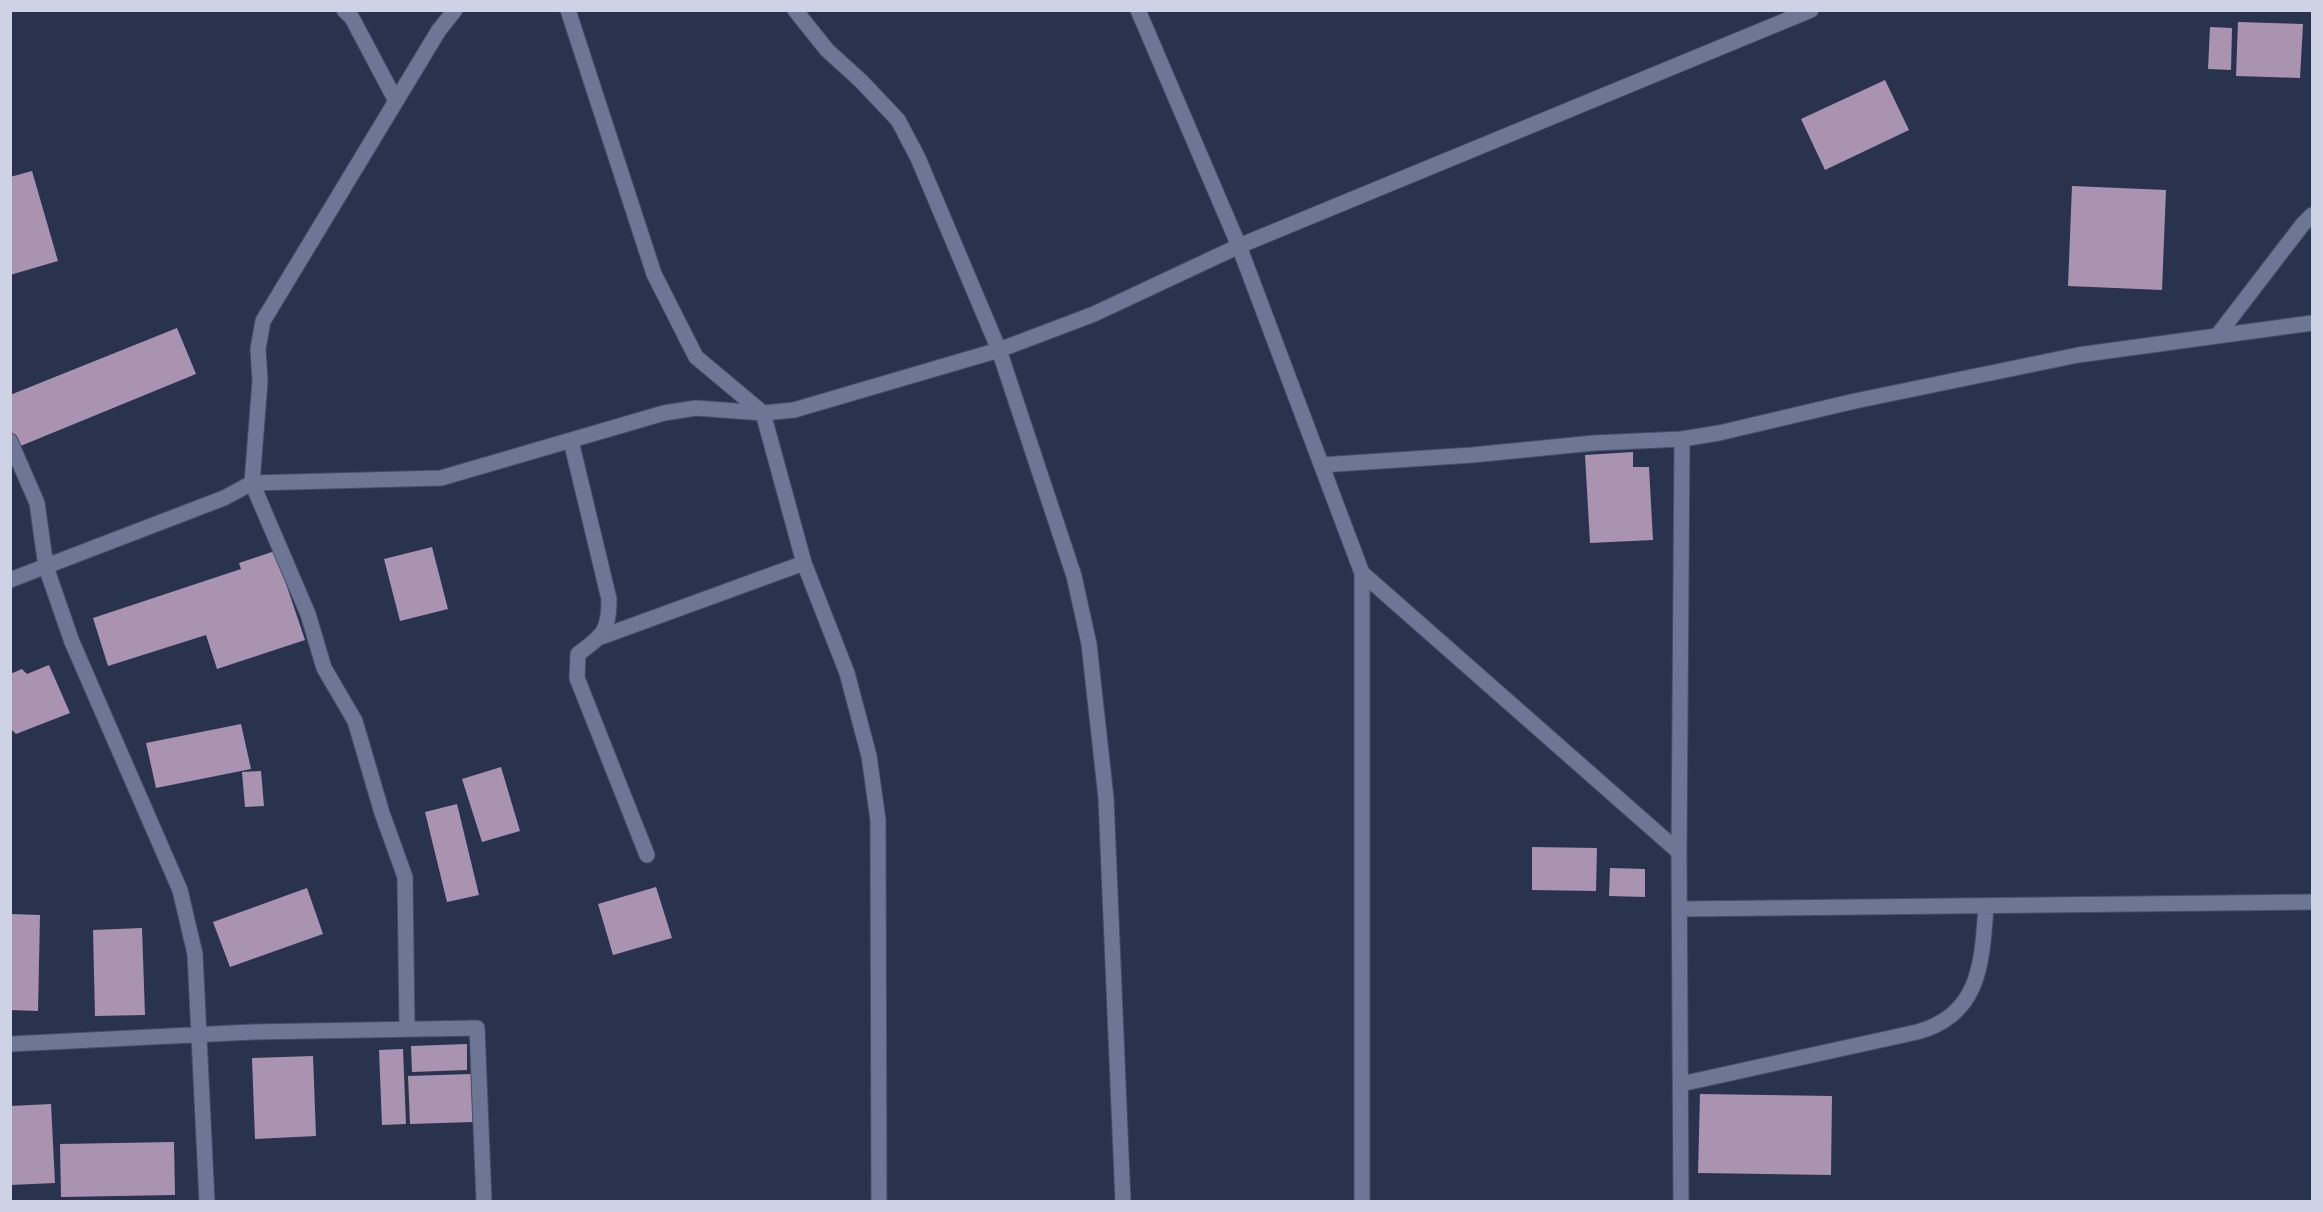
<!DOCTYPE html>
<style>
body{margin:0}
#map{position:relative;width:2323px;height:1212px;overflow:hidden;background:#2a334d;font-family:Manrope,sans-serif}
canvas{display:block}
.frame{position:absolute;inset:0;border:12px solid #cdd3e4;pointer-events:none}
</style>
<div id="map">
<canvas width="2323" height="1212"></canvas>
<div class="frame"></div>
</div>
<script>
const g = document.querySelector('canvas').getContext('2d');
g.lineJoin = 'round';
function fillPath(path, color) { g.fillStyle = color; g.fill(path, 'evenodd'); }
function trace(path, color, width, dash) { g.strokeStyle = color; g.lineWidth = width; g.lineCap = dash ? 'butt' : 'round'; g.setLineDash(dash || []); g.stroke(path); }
const building = new Path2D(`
 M2238,22L2303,24L2300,78L2236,76Z
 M2210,27L2232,28L2231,70L2208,69Z
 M1885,80L1909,130L1825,170L1801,119Z
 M32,171L58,261L10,275V177Z
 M2072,186L2166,190L2162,290L2068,286Z
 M177,328L196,374L18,447L10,428V395Z
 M1633,452V467H1649L1653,540L1590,543L1585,455Z
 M432,547L448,609L400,621L384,559Z
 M275,551L305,640L217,669L206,635L108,666L93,618L241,569L239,563Z
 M49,665L70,713L16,734L10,728V674L22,669L27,674Z
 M241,724L251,769L156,788L146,743Z
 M501,767L520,831L482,842L462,779Z
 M261,771L264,806L245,807L242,772Z
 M457,804L479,895L447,902L425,812Z
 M1532,847L1597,848L1596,891L1532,890Z
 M1610,868L1645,869V897L1609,896Z
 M656,887L672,938L613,955L598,904Z
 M307,888L323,934L230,967L213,922Z
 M10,914L40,915L38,1011L10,1010Z
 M142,928L145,1015L95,1016L93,930Z
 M467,1044V1070L412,1072L411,1046Z
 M403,1049L406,1124L382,1125L379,1050Z
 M313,1056L316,1136L255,1139L252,1058Z
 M471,1074L473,1122L410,1124L408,1076Z
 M1700,1094L1832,1096L1831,1175L1698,1173Z
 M51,1104L55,1183L10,1185V1106Z
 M174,1142L175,1195L61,1197L60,1144Z`);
const minor = new Path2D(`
 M344,10L352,18L396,101
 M568,10L654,274L696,357L763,413L804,563L847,673L869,756L878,820L879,1202
 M795,10L827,50L861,81L898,120L918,158L999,350L1074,576L1089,644L1106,798L1123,1202
 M1138,10L1239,246L1362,573V1202
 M2217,336L2303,224L2312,215
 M10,441L37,503L46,567L72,642L180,890L195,954L207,1202
 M571,441L609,599C609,632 603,635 578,654L577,678L647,855
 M1321,465L1472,455L1594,443L1682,439L1719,433L1855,401L2078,355L2312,323
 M1362,573L1679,852
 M10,580L224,498L252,483L441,478L664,413L696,408L763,413L794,410L999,350L1094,314L1239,246L1811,10
 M601,637L804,563
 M1680,909L2312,902
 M407,1028L405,877L382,813L355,721L324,668L308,614L252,483L260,381L258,349L263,321L286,283L439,30L455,10
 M10,1044L252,1032L477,1028L484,1202
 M1681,1084L1917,1032C1981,1015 1982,961 1986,906
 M1681,1202L1679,852L1682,439`);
fillPath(building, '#aa93b0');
trace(minor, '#474e64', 17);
trace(minor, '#6d7795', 15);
</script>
